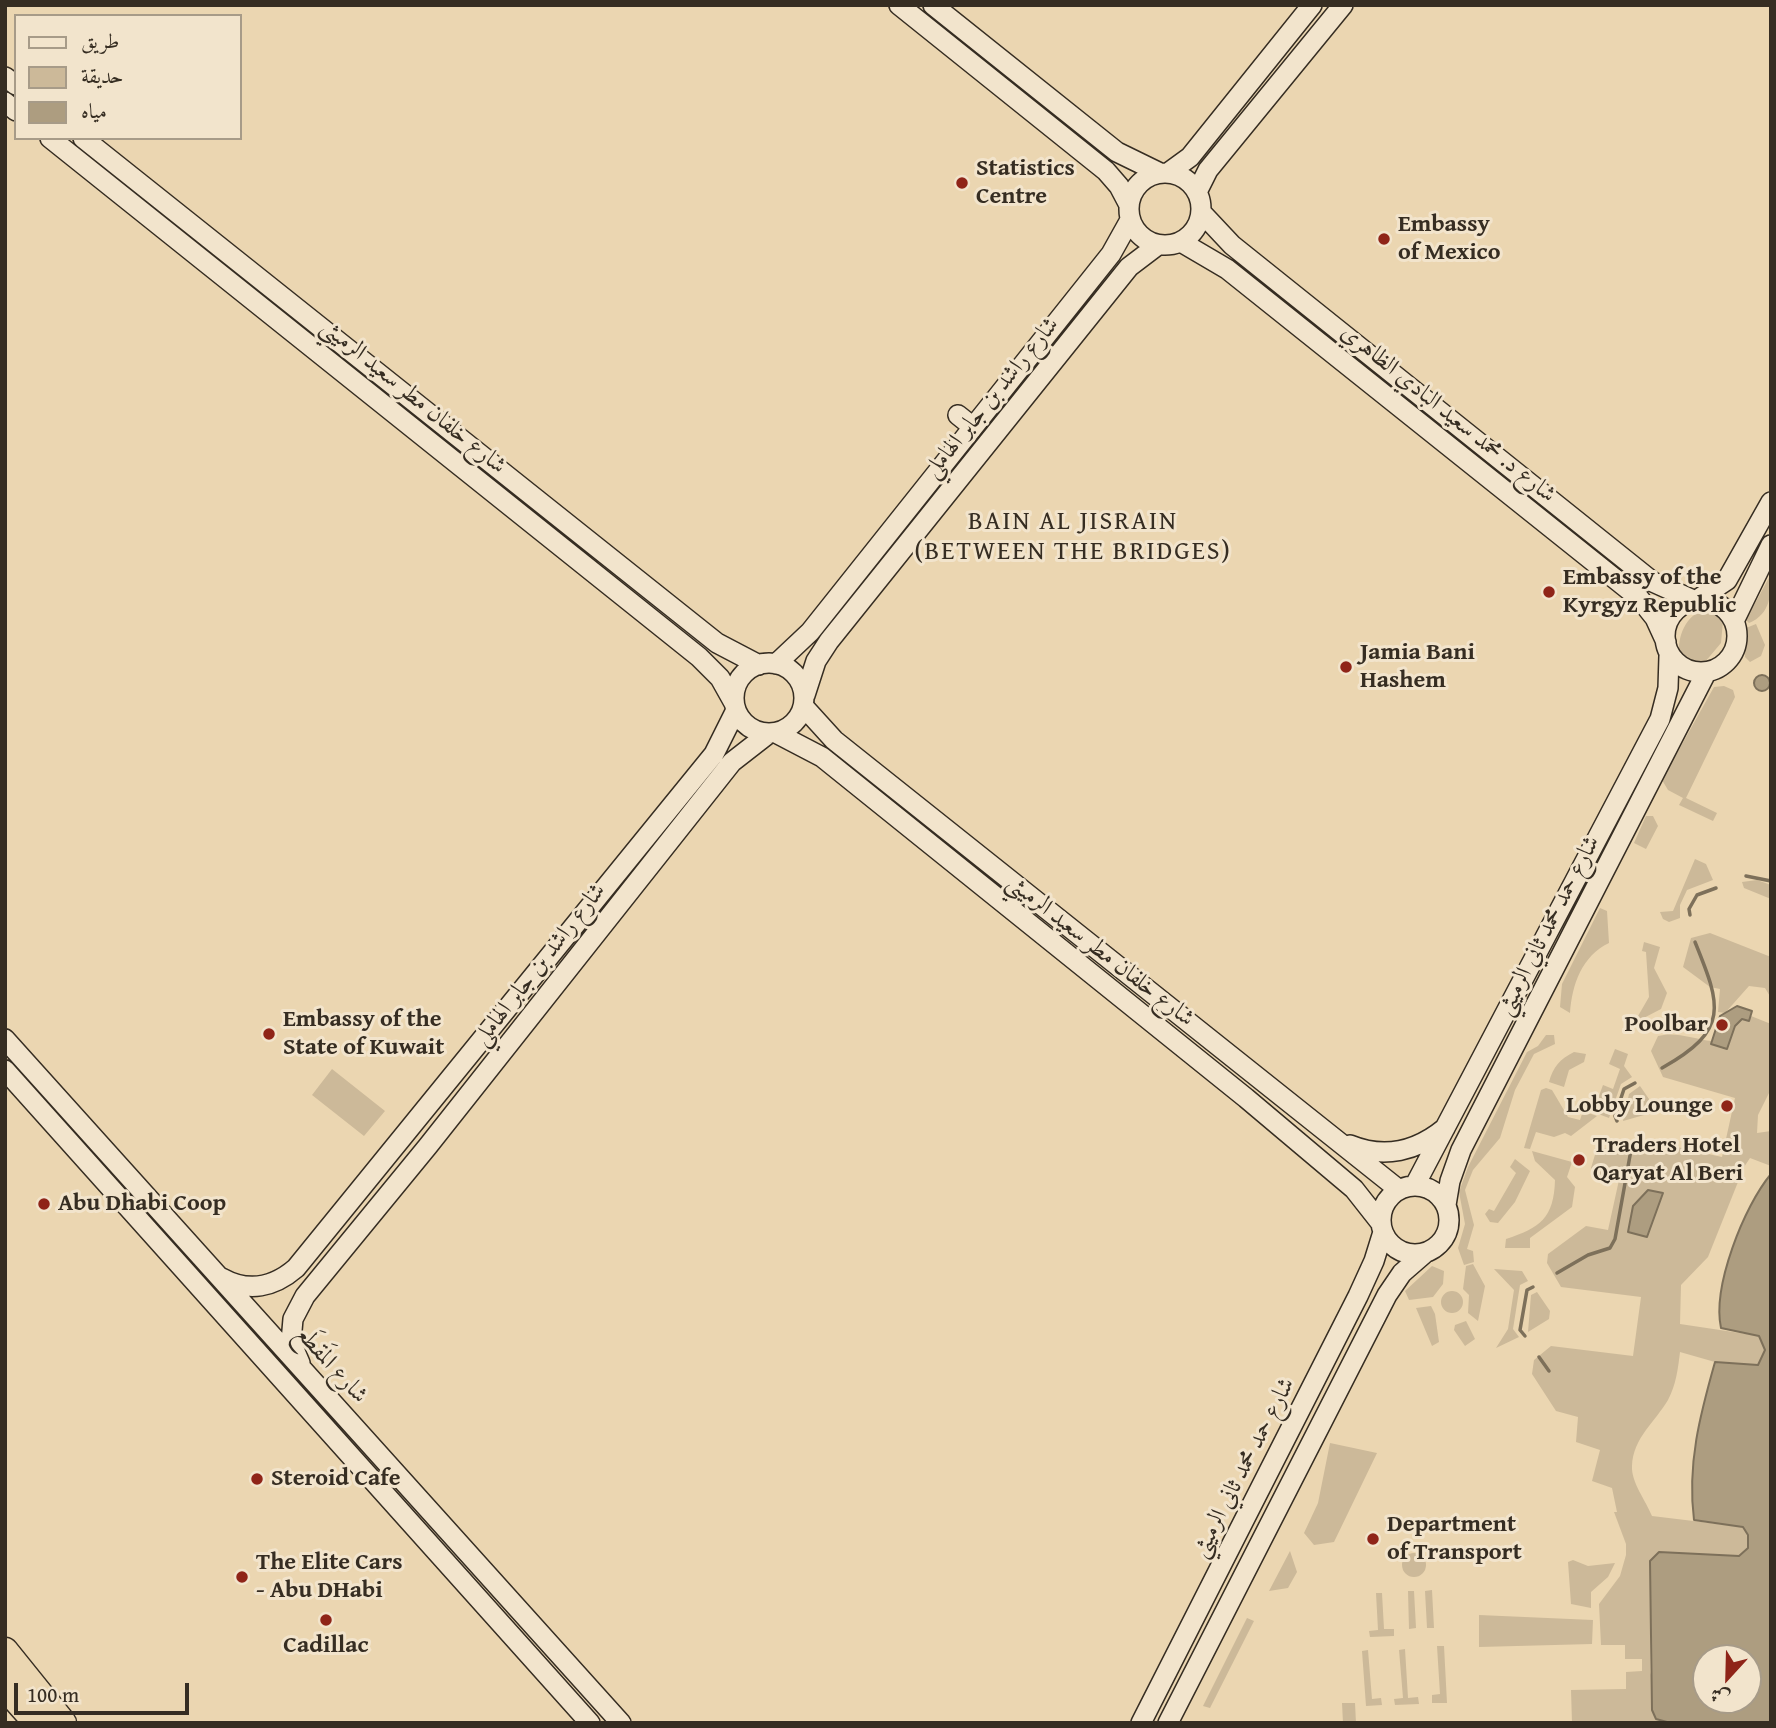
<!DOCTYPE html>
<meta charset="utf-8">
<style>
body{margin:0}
#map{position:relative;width:1776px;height:1728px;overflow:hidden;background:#ebd6b1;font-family:"Gentium Book Plus",Amiri,serif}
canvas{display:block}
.frame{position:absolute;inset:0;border:7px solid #362d22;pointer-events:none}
.legend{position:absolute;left:14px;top:14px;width:228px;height:126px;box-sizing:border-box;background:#f2e4cc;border:2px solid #a79b88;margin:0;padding:9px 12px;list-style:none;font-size:21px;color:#362d22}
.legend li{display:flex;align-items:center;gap:14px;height:35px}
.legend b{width:35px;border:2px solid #a79b88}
.north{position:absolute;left:1692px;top:1644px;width:70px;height:70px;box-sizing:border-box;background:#f2e4cc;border:2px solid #a79b88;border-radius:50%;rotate:202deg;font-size:19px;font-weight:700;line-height:28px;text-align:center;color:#362d22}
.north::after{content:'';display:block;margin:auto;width:24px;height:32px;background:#8f2418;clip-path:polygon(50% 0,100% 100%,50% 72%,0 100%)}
.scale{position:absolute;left:14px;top:1683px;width:175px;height:32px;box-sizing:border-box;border:4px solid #362d22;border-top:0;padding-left:9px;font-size:21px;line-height:24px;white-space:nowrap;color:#362d22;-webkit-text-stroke:5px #f2e4cc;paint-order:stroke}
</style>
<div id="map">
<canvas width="1776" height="1728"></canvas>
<div class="frame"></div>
<ul class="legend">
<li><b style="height:9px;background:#f2e4cc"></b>طريق</li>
<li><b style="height:19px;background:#ccb999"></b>حديقة</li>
<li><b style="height:19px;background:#ad9d80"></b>مياه</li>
</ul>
<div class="north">ش</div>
<div class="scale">100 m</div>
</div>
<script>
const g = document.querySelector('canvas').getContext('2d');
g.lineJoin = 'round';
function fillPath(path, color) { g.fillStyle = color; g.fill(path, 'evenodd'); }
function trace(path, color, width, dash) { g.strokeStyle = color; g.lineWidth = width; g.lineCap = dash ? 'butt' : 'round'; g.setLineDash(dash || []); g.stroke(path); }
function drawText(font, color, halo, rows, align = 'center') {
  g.font = font + ' "Gentium Book Plus",Amiri,serif'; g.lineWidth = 6; g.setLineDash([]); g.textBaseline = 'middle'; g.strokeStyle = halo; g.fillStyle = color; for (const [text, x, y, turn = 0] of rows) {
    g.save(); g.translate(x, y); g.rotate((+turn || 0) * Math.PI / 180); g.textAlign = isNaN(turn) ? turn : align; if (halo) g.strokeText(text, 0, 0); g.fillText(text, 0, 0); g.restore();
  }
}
const green = new Path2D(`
 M1771,574C1771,594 1771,614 1749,623L1746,620Z
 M1710,610L1723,621L1721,643L1705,662L1690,664L1679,652C1678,634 1688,610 1710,610Z
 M1756,624L1765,645L1761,656L1750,662L1745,657L1746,628Z
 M1724,686L1733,690L1735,697L1686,798L1717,813L1713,821L1679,805L1683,798L1668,790L1662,780L1714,687Z
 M1646,816H1653L1658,826L1646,849L1634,843Z
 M1695,859L1706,864L1713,880L1687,890L1680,905V918L1669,922L1663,919L1660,912L1673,911Z
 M1757,880L1771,885V899L1744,888L1742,882Z
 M1600,908L1607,911L1609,943C1582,956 1572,984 1570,1013L1560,1007L1562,984Z
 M1710,933L1771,957V998L1765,988L1749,986L1725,1013L1718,1012L1720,989L1710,987L1683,967L1691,938Z
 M1644,942L1660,947L1654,968L1667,993L1661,1009L1634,1023L1649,997L1646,952L1642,951Z
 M1751,1016L1771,1024V1089L1758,1115L1757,1133L1771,1131V1166L1750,1158L1744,1167L1708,1257L1681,1285L1680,1324L1760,1336L1765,1349L1758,1365L1715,1362L1680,1352C1678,1369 1676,1385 1668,1400C1655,1422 1633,1438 1632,1466C1631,1482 1646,1501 1652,1516L1743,1527L1748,1535V1548L1739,1556L1659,1552L1650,1561V1672L1667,1722L1676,1723H1572L1571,1690L1626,1689V1672L1642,1671V1659H1625V1645H1601L1599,1604L1620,1576L1626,1555V1544L1614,1512H1617L1612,1488L1592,1481L1600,1450L1576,1442L1578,1417L1556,1411L1532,1374L1534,1360L1551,1346L1633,1356L1641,1297L1561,1287L1547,1263L1548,1254L1586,1226L1608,1230L1619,1180L1598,1175L1591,1168L1597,1148L1623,1150L1641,1139L1722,1157L1735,1098L1663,1077L1651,1051L1658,1036C1675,1031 1694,1039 1712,1041L1711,1044L1742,1019L1749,1021Z
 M1546,1035H1554L1555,1044L1534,1054L1515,1090L1500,1138L1473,1170L1465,1190L1474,1225L1467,1249L1473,1251L1474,1262L1464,1265L1458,1248L1465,1224L1459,1192L1468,1167L1527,1052L1538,1046Z
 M1615,1049L1628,1054L1624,1066L1632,1077L1621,1084L1609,1118L1593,1112L1603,1085L1613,1089L1620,1069L1609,1064Z
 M1574,1052L1586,1054L1584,1062L1569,1070L1564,1087L1549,1082C1553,1067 1560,1059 1574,1052Z
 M332,1069L385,1111L364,1136L312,1095Z
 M1640,1086L1649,1099L1644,1115L1623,1121L1629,1094Z
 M1546,1088L1552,1090L1568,1117L1580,1120L1583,1111L1597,1116L1571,1136L1565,1133L1554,1137L1536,1132L1530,1149L1524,1148L1541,1090Z
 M1532,1151L1572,1162L1567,1177L1575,1187L1572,1207L1530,1238V1248H1505L1506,1239C1540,1228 1554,1218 1555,1180L1535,1161Z
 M1515,1159L1530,1171L1515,1202L1498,1223L1490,1222L1485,1214L1489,1209L1494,1211L1516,1173L1510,1167Z
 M1473,1264L1485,1286L1478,1321L1468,1313L1469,1295L1463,1289L1466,1266Z
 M1432,1266L1444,1271L1443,1284L1433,1297L1409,1300L1405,1291Z
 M1494,1269L1522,1271L1528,1281L1520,1285L1513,1329L1519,1337L1496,1348L1508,1329L1514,1290Z
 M1441 1302a11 11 0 1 1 22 0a11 11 0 1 1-22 0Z
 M1537,1292L1550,1311L1549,1319L1528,1332L1531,1295Z
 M1431,1306L1435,1314L1439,1342L1432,1346L1416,1308Z
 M1466,1321L1475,1339L1465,1346L1454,1330L1455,1325Z
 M1330,1443L1377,1453L1334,1542L1314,1545L1304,1533L1318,1503Z
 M1290,1551L1297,1572L1288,1588L1269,1591Z
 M1402 1565a12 12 0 1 1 24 0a12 12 0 1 1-24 0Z
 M1573,1560L1588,1566L1615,1563L1608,1577L1591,1592V1608L1571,1604L1568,1562Z
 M1432,1590L1434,1628H1427L1425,1591Z
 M1408,1591H1414L1416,1628L1409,1629Z
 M1376,1593H1382L1384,1629H1394V1636L1370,1637L1369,1631L1378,1630Z
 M1479,1615L1593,1620L1592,1644L1479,1647Z
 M1247,1618L1254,1621L1210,1708L1203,1706Z
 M1437,1646H1444L1447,1703H1432V1695L1440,1694Z
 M1405,1649L1408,1698L1418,1697L1419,1704L1395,1705L1394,1699L1403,1698L1399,1650Z
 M1368,1650L1372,1699L1381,1698L1382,1705L1366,1706L1362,1651Z
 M1342,1703H1355L1356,1723H1343Z`);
const water = new Path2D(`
 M1754 683a8 8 0 1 1 16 0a8 8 0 1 1-16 0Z
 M1737,1006L1752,1011L1749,1021L1742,1019L1735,1026L1727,1049L1711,1044L1720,1016Z
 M1771,1174V1723L1667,1722L1656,1719L1652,1710L1650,1561L1659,1552L1739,1556L1748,1548V1535L1743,1527L1694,1520C1687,1464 1700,1415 1715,1362L1758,1365L1765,1350L1759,1336L1721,1328C1712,1287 1744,1206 1771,1174ZM1706,1658H1748V1700H1706Z
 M1648,1190L1663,1193L1647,1237L1628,1232L1633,1206Z`);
const stream = new Path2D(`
 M1746,876L1771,881
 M1690,915L1689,909L1697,895L1716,888
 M1662,1068C1730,1030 1721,1006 1695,942
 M1617,1121L1615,1116L1624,1089L1635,1083
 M1557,1273L1588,1255L1610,1248L1615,1239L1631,1150
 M1525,1336L1520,1330L1527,1290L1533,1287
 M1539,1357L1549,1371`);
const secondary = new Path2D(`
 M899,5L1106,171L1119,186L1129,205
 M933,5L1117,152L1160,173
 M5,77L16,85
 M5,102L16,111
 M50,138L699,657L720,678L734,703
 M83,138L717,643L759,665
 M1129 209a36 36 0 1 1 72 0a36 36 0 1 1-72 0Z
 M1168,173L1190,157L1312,5
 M1197,192L1208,170L1343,5
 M1201,212L1232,245L1653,582L1693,600
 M1181,242L1227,269L1639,598L1655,618L1666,642
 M958,415L973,427
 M1700,598L1727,580L1771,502
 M1665 636a36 36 0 1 1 72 0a36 36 0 1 1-72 0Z
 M1735,619L1771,545
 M734 698a35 35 0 1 1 70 0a35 35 0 1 1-70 0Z
 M776,664L810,632L1111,254L1130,220
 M805,695L816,661L829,641L1129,267L1158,245
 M804,707L834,740L1398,1189
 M776,733L822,757L1246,1098L1354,1189L1380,1222
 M5,1039L621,1723
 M5,1070L590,1723
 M1350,1145C1384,1159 1417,1151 1445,1128
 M1415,1185L1660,719L1668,688L1669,656
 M1381 1220a34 34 0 1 1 68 0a34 34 0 1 1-68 0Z
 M1446,1205L1450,1181L1461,1150L1706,673
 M222,1278C249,1293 274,1287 296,1268L714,754L736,710
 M300,1363L291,1342L293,1319L305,1296L428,1146L732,762L768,734
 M1141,1723L1358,1296L1374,1261L1383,1232
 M1168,1723L1387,1295L1402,1273L1425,1253`);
const highway = new Path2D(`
 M5,1651L63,1723
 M5,1687L37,1723`);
const markers = [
 [962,183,7,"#8f2418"],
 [1384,239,7,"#8f2418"],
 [1549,592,7,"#8f2418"],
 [1346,667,7,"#8f2418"],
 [1722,1025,7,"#8f2418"],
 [269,1034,7,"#8f2418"],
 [1727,1106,7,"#8f2418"],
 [1579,1160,7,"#8f2418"],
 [44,1204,7,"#8f2418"],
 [257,1479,7,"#8f2418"],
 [1373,1539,7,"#8f2418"],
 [242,1577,7,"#8f2418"],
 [326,1620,7,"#8f2418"]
];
const poiNames = [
 ["Statistics",976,169],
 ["Centre",976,197],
 ["Embassy",1398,225],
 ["of Mexico",1398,253],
 ["Embassy of the",1563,578],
 ["Kyrgyz Republic",1563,606],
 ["Jamia Bani",1360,653],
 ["Hashem",1360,681],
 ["Embassy of the",283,1020],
 ["State of Kuwait",283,1048],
 ["Poolbar",1708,1025,"right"],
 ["Lobby Lounge",1713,1106,"right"],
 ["Traders Hotel",1593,1146],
 ["Qaryat Al Beri",1593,1174],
 ["Abu Dhabi Coop",58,1204],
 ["Steroid Cafe",271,1479],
 ["Department",1387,1525],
 ["of Transport",1387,1553],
 ["The Elite Cars",256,1563],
 ["- Abu DHabi",256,1591],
 ["Cadillac",326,1646,"center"]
];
const streetNames = [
 ["شارع خلفان مطر سعيد الرميثي",413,397,39],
 ["شارع راشد بن جابر الهاملي",992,398,-51],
 ["شارع د. محمد سعيد البادي الظاهري",1448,414,39],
 ["شارع حمد محمد ثاني الرميثي",1549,926,-63],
 ["شارع خلفان مطر سعيد الرميثي",1100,951,38],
 ["شارع راشد بن جابر الهاملي",540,965,-52],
 ["شارع المَقطَع",331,1365,48],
 ["شارع حمد محمد ثاني الرميثي",1244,1468,-63]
];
const neighbourhoodNames = [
 ["BAIN AL JISRAIN",1073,522],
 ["(BETWEEN THE BRIDGES)",1073,552]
];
fillPath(green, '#ccb999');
fillPath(water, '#ad9d80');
trace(water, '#7d705a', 2);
trace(stream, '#7d705a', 3.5);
trace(secondary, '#362d22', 22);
trace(highway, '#362d22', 29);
trace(secondary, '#f2e4cc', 19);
trace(highway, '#ebd6b1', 26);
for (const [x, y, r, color] of markers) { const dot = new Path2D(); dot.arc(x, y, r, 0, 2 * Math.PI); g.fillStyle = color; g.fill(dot); trace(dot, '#f2e4cc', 2.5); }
drawText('bold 24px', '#362d22', '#f2e4cc', poiNames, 'left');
drawText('24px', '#362d22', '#f2e4cc', streetNames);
g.letterSpacing = '2px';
drawText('26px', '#362d22', '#f2e4cc', neighbourhoodNames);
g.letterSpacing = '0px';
</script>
